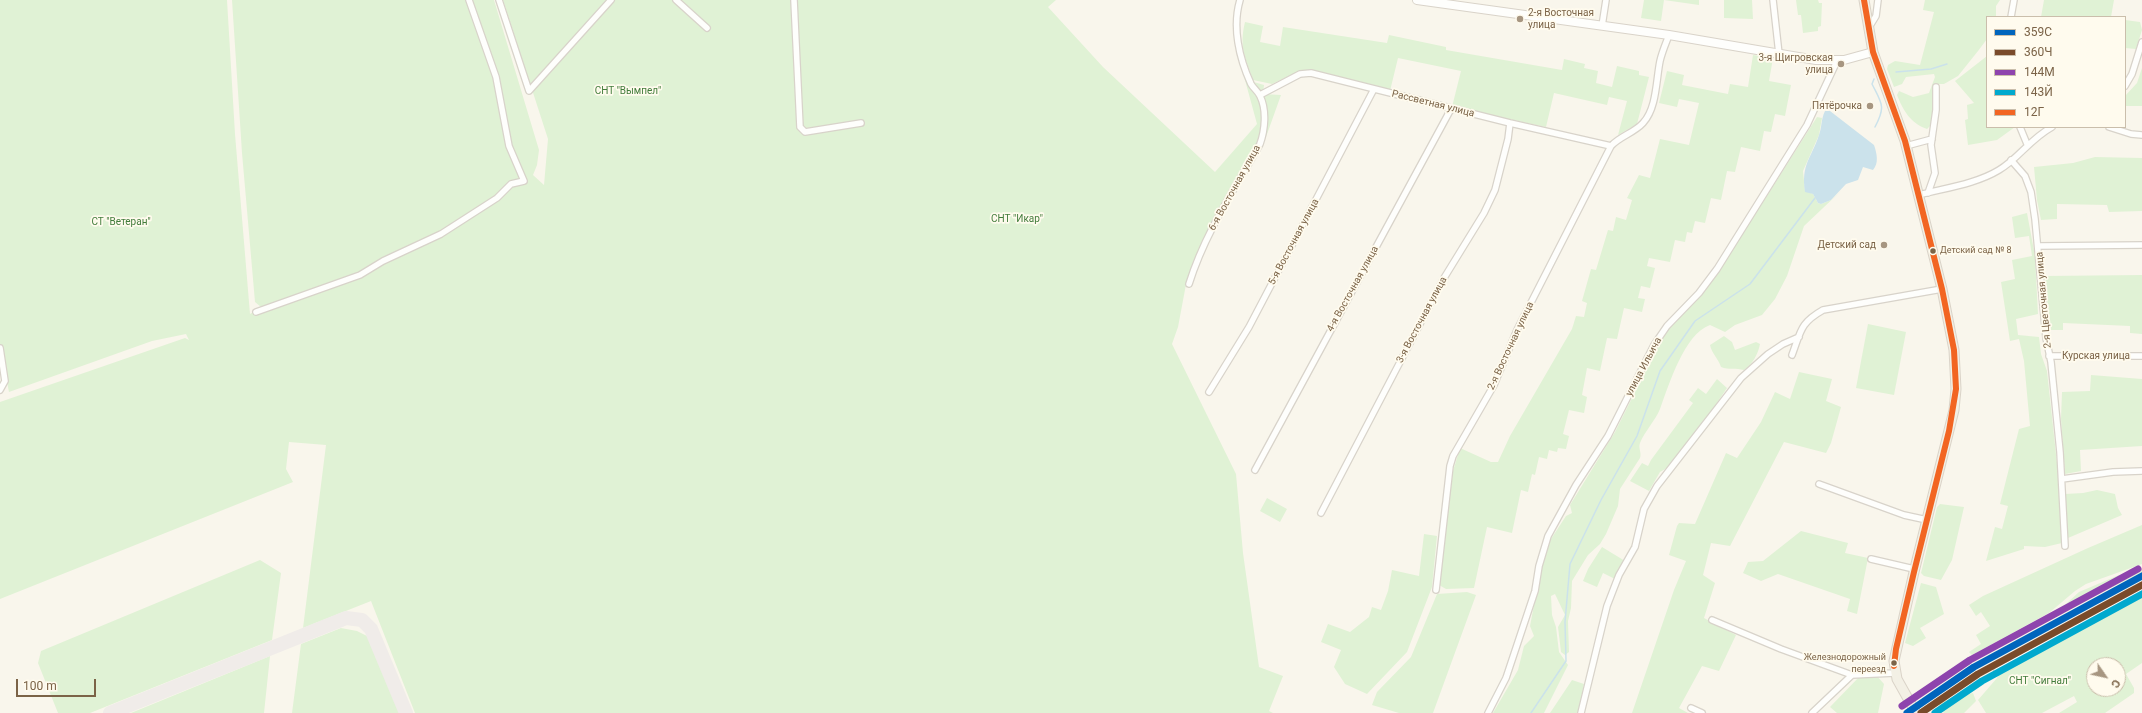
<!DOCTYPE html>
<meta charset="utf-8">
<style>
body{margin:0}
#map{position:relative;width:2142px;height:713px;overflow:hidden;background:#f9f6ec;font-family:Roboto,sans-serif}
canvas{display:block}
.legend{position:absolute;left:1986px;top:16px;width:140px;height:112px;box-sizing:border-box;background:#fffbee;border:1px solid #cabeab;margin:0;padding:5px 7px;list-style:none;font-size:12px;color:#7b6347}
.legend li{display:flex;align-items:center;gap:8px;height:20px}
.legend b{width:20px;border:1px solid #cabeab}
.north{position:absolute;left:2086px;top:657px;width:40px;height:40px;box-sizing:border-box;background:#fffbee;border:1px solid #cabeab;border-radius:50%;rotate:124deg;font-size:11px;font-weight:700;line-height:16px;text-align:center;color:#7b6347}
.north::after{content:'';display:block;margin:auto;width:14px;height:18px;background:#a79681;clip-path:polygon(50% 0,100% 100%,50% 72%,0 100%)}
.scale{position:absolute;left:16px;top:679px;width:80px;height:18px;box-sizing:border-box;border:2px solid #7b6347;border-top:0;padding-left:5px;font-size:12px;line-height:14px;white-space:nowrap;color:#7b6347;-webkit-text-stroke:3px #fffbee;paint-order:stroke}
</style>
<div id="map">
<canvas width="2142" height="713"></canvas>
<ul class="legend">
<li><b style="height:5px;background:#0065bd"></b>359С</li>
<li><b style="height:5px;background:#7a4b2a"></b>360Ч</li>
<li><b style="height:5px;background:#8e44ad"></b>144М</li>
<li><b style="height:5px;background:#00a9ce"></b>143Й</li>
<li><b style="height:5px;background:#f26522"></b>12Г</li>
</ul>
<div class="north">С</div>
<div class="scale">100 m</div>
</div>
<script>
const g = document.querySelector('canvas').getContext('2d');
g.lineJoin = 'round';
function fillPath(path, color) { g.fillStyle = color; g.fill(path, 'evenodd'); }
function trace(path, color, width, dash) { g.strokeStyle = color; g.lineWidth = width; g.lineCap = dash ? 'butt' : 'round'; g.setLineDash(dash || []); g.stroke(path); }
function drawText(font, color, halo, rows, align = 'center') {
  g.font = font + ' Roboto,sans-serif'; g.lineWidth = 3.5; g.setLineDash([]); g.textBaseline = 'middle'; g.strokeStyle = halo; g.fillStyle = color; for (const [text, x, y, turn = 0] of rows) {
    g.save(); g.translate(x, y); g.rotate((+turn || 0) * Math.PI / 180); g.textAlign = isNaN(turn) ? turn : align; if (halo) g.strokeText(text, 0, 0); g.fillText(text, 0, 0); g.restore();
  }
}
const green = new Path2D(`
 M0,0H227L235,134L250,314L261,307L255,302L242,153L232,0H494L539,150L537,165L533,175L544,185L548,139L503,0H1056L1048,7L1103,67L1215,172L1257,124L1242,69L1250,81L1264,85L1263,94L1281,95L1266,137L1250,167L1220,209L1201,245L1187,279L1178,327L1172,344L1236,474L1243,553L1259,667L1283,676L1269,711L1273,713H415L371,601L303,628L326,445L289,442L286,469L293,482L0,599V402L185,338L189,340L186,334L152,341L9,392L0,346Z
 M1644,0H1699V5L1664,0L1661,21L1641,18Z
 M1724,0H1752L1753,19L1724,18Z
 M1796,0H1818L1819,3H1822L1821,26L1818,27V31L1803,33L1801,15H1798Z
 M1925,0H2000L1996,6V17H1987V39L1978,51L1958,76L1944,84H1936L1933,91V123L1927,129C1910,123 1903,110 1897,95L1899,91L1913,97L1929,93L1935,77L1934,74L1906,77L1902,84L1894,87L1887,69L1888,65L1895,61L1920,65L1934,12L1923,10Z
 M2044,0H2114L2111,17H2041Z
 M2125,20L2140,22L2142,30L2136,49L2125,48Z
 M1245,22L1263,26L1260,42L1280,46L1283,27L1387,43L1389,35L1446,47V50L1562,70L1564,59L1585,64L1584,68L1598,71L1596,83L1612,87L1617,66L1639,71V75L1649,77L1637,124L1618,135L1627,101L1609,97L1607,105L1554,93L1546,127L1452,107L1461,71L1398,58L1390,91L1309,70L1299,71L1272,84L1253,80C1245,57 1239,47 1245,22Z
 M1753,55L1773,58L1769,81L1791,85L1785,116L1775,114L1771,132L1764,131L1760,151L1741,147L1735,172L1727,171L1721,200L1711,198L1705,223L1695,221L1692,233L1687,232L1685,242L1675,240L1670,262L1649,258L1647,266L1655,268L1650,288L1641,286L1638,298L1645,299L1642,312L1624,308L1617,339L1607,338L1600,371L1587,368L1582,395L1587,397L1584,413L1569,410L1563,434L1569,436L1566,449L1558,448L1557,452L1549,450L1547,459L1539,457L1535,475L1532,474L1528,492L1521,490L1512,533L1487,527L1474,588L1446,589L1439,585L1453,471L1460,448L1491,462H1498L1510,436L1572,329L1576,316L1584,317L1587,303L1582,301L1591,269L1596,270L1608,230L1613,231L1616,217L1626,220L1632,200L1627,198L1639,175L1650,178L1660,139L1689,145L1699,103L1679,99L1677,107L1659,103L1667,71L1684,75L1682,85L1728,94L1730,84L1748,87Z
 M1987,56V127H2015L1997,140L1968,145L1965,120L1968,119L1967,105L1974,103L1955,81Z
 M2142,68V106H2125V96L2137,83Z
 M1817,117L1822,118L1819,135L1803,171L1805,191L1813,194L1818,203L1821,204L1831,200L1841,191L1804,226L1787,276L1775,299L1762,315L1735,325L1725,332L1710,325C1684,334 1669,385 1660,409C1655,421 1645,431 1640,443C1638,448 1642,453 1640,458L1620,489L1618,506L1606,534L1600,544L1588,555L1572,581L1571,608L1568,621L1569,652L1565,655L1561,652L1558,627L1565,615L1555,594L1551,596L1552,615L1556,627L1559,652L1568,665L1544,713H1493L1518,670L1524,646L1534,636L1530,626L1543,558L1549,542L1566,516L1572,513L1570,505L1615,432L1661,340L1672,324L1702,294L1719,271Z
 M2095,157L2142,158V211L2109,212L2107,205L2057,204V219L2041,220L2037,200L2034,167L2073,163Z
 M2027,213L2035,256L2038,314L2016,319L2018,335L2039,337L2041,354L2047,371L2060,491L2062,543L2045,547L2024,546V549L1986,561L1995,527L2002,529L2008,506L2000,504L2019,429L2030,426L2024,361L2019,339L2010,341L2001,282L2015,279L2012,260L2032,256L2029,236L2015,238L2012,217Z
 M2142,275V334L2130,333V326L2063,323V330H2051L2044,276Z
 M1868,324L1906,332L1894,395L1856,388Z
 M1724,336L1732,342L1735,350L1756,342L1760,344C1758,354 1753,364 1744,370C1736,368 1729,370 1721,367C1718,358 1712,354 1710,345Z
 M1799,372L1832,379L1826,401L1841,407L1831,443L1826,453L1784,442L1730,546L1711,543L1703,575L1715,583L1704,618L1736,635L1719,671L1702,666L1679,708L1688,713H1632L1674,590L1686,561L1669,555L1677,526L1679,523L1695,524L1726,453L1737,458L1761,422L1775,392L1790,399Z
 M2091,375L2142,379V446L2080,450L2081,471L2065,474L2061,419L2062,392L2090,391Z
 M1717,379L1727,388L1696,434L1667,468L1660,472L1649,491L1630,481L1642,463L1648,466L1651,460L1693,403L1689,400L1698,388L1706,394Z
 M2097,490L2115,494L2118,508L2122,515L2068,538L2065,494L2083,493Z
 M1267,498L1287,509L1280,522L1260,511Z
 M1940,504L1964,507L1952,560L1941,580L1924,576L1921,573L1937,507Z
 M2142,525V564L2086,584L2075,591L2049,613L1972,655L1969,652L1981,644L1976,635L1990,626L1981,612L1976,616L1969,605L1983,596L2088,548Z
 M1801,531L1848,543L1845,553L1868,558L1857,614L1847,611L1850,599L1778,574L1761,581L1743,573L1748,562L1763,561Z
 M1424,534L1437,536L1432,587L1407,652L1367,694L1345,684L1334,667L1341,650L1321,642L1328,624L1350,632L1369,617L1372,607L1381,610L1388,591L1392,570L1419,576Z
 M1602,547L1625,561L1615,579L1603,573L1597,587L1583,581L1588,569Z
 M260,560L281,573L272,640L90,713H58L38,663L41,651Z
 M2142,569V572L2066,611L2055,614L2079,592L2119,575L2128,576Z
 M1921,583L1936,587L1944,614L1920,628L1926,638L1913,646L1905,643Z
 M1467,592L1476,595L1433,713H1399L1372,705L1377,692L1411,657L1437,594Z
 M2142,594V663L2126,674L2134,688V693L2105,713H2059L2077,702L2074,696L2042,713H1986L1978,700L1997,678L2000,672ZM2094,665H2118V689H2094Z
 M341,628L357,631L371,638L402,713H292L301,644Z
 M270,656L264,713H131Z
 M1860,676H1877L1884,684L1878,713H1837L1830,707Z
 M1572,680L1584,684L1578,713H1550Z
 M1973,693L1976,701L1964,713H1944L1937,703Z`);
const water = new Path2D(`
 M1825,111H1830L1874,145C1877,154 1879,163 1873,170L1863,167L1858,180L1846,184L1831,200L1821,204L1818,203L1813,194L1805,192C1801,164 1811,159 1819,135C1822,127 1821,119 1825,111Z`);
const stream = new Path2D(`
 M1896,72L1931,69L1947,64
 M1874,79L1872,84C1882,104 1886,106 1875,127
 M1531,713L1566,661L1565,622L1570,564L1601,500L1637,436L1660,371L1695,321L1750,284L1815,198`);
const taxiway = new Path2D(`
 M110,713L346,618L362,620L371,629L406,713`);
const street = new Path2D(`
 M499,0L529,91L611,0
 M676,0L707,28
 M794,0L800,127L805,132L861,123
 M1773,0L1779,54
 M2011,17L2014,0
 M1602,26L1606,0
 M1868,29L1876,16L1878,0
 M2125,86L2132,74L2142,42
 M1260,95L1300,74L1311,73L1510,123L1611,146
 M2020,127L2027,144
 M2109,127L2131,134L2142,135
 M1906,146L1932,139
 M2011,160L2025,176L2031,192L2035,219L2046,338L2051,362L2060,452L2065,546
 M1928,193L1935,173L1931,145L1936,110V87
 M1919,195C1945,188 1976,184 1999,170C2018,159 2030,139 2052,127
 M2039,246L2142,245
 M1189,284C1205,233 1234,190 1260,144C1265,130 1267,110 1260,96C1258,91 1253,88 1251,84C1239,58 1232,27 1240,0
 M256,312L360,275L383,261L441,234L497,198L511,184L524,181L509,146L496,77L469,0
 M0,348L5,381L0,390
 M1792,355C1801,331 1800,323 1823,310L1942,289
 M2049,356H2142
 M1209,392L1249,327L1374,89
 M1255,470L1451,109
 M2062,479L2113,472L2142,471
 M1819,484L1904,515L1927,520
 M1321,513L1444,278L1484,213L1495,190L1508,139L1510,123
 M1871,559L1914,569
 M1436,590L1450,466L1453,456L1494,385L1517,330L1611,146C1620,136 1634,133 1643,123C1657,108 1656,80 1660,61C1662,52 1666,43 1669,35
 M1712,620L1781,649L1852,675
 M1997,671L2121,602L2142,587
 M1691,708L1702,713
 M1488,713L1506,678L1535,591L1539,566L1548,536L1576,485L1608,436L1654,345L1667,326L1699,293L1717,269L1807,125L1837,61
 M1581,713L1607,606L1619,575L1635,547L1644,509L1657,486L1741,378L1768,354L1783,344L1799,337
 M1812,713L1852,675L1895,673`);
const secondary = new Path2D(`
 M1417,0L1669,35L1816,60H1844L1873,52`);
const primary = new Path2D(`
 M1864,0L1873,52L1905,141L1942,289L1954,350L1956,389L1954,410L1914,572L1894,661L1897,679L1916,713`);
const bus1 = new Path2D(`
 M1864,0L1873,52L1905,141L1942,289L1954,350L1956,389L1949,431L1914,572L1896,649L1894,666`);
const rail1 = new Path2D(`
 M1907,713L1974,667L2142,576`);
const rail2 = new Path2D(`
 M1921,713L1978,674L2142,585`);
const rail3 = new Path2D(`
 M1902,706L1970,660L2138,569`);
const rail4 = new Path2D(`
 M1935,713L1982,681L2142,594`);
const markers = [
 [1520,19,4,"#a79681"],
 [1841,64,4,"#a79681"],
 [1870,106,4,"#a79681"],
 [1884,245,4,"#a79681"],
 [1933,251,3.5,"#7b6347"],
 [1894,663,3.5,"#7b6347"]
];
const busNames = [
 ["Детский сад № 8",1940,251],
 ["Железнодорожный",1886,658,"right"],
 ["переезд",1886,670,"right"]
];
const poiNames = [
 ["2-я Восточная",1528,13,"left"],
 ["улица",1528,25,"left"],
 ["3-я Щигровская",1833,58],
 ["улица",1833,70],
 ["Пятёрочка",1862,106],
 ["Детский сад",1876,245]
];
const parkNames = [
 ["СНТ \"Вымпел\"",628,91],
 ["СНТ \"Икар\"",1017,219],
 ["СТ \"Ветеран\"",121,222],
 ["СНТ \"Сигнал\"",2040,681]
];
const streetNames = [
 ["Рассветная улица",1433,104,14],
 ["6-я Восточная улица",1235,188,-61],
 ["5-я Восточная улица",1294,242,-62],
 ["4-я Восточная улица",1353,289,-61],
 ["2-я Цветочная улица",2044,300,-95],
 ["3-я Восточная улица",1422,320,-62],
 ["2-я Восточная улица",1511,346,-65],
 ["Курская улица",2096,356],
 ["улица Ильича",1644,367,-62]
];
fillPath(green, '#e0f2d5');
fillPath(water, '#cbe2eb');
trace(stream, '#cbe2eb', 1.5);
trace(taxiway, '#f0ece9', 14);
trace(street, '#d8d3ca', 8);
trace(secondary, '#d9d3c9', 10);
trace(primary, '#dad3c8', 11);
trace(street, '#fefefc', 5.5);
trace(secondary, '#fefefc', 8);
trace(primary, '#f3f0e5', 9);
trace(bus1, '#f26522', 6);
trace(rail1, '#0065bd', 7);
trace(rail2, '#7a4b2a', 7);
trace(rail3, '#8e44ad', 7);
trace(rail4, '#00a9ce', 7);
for (const [x, y, r, color] of markers) { const dot = new Path2D(); dot.arc(x, y, r, 0, 2 * Math.PI); g.fillStyle = color; g.fill(dot); trace(dot, '#fffbee', 1.5); }
drawText('9px', '#7b6347', '#fffbee', busNames, 'left');
drawText('10px', '#7b6347', '#fffbee', poiNames, 'right');
drawText('10px', '#427c3b', '#fffbee', parkNames);
drawText('10px', '#7b6347', '#fffbee', streetNames);
</script>
